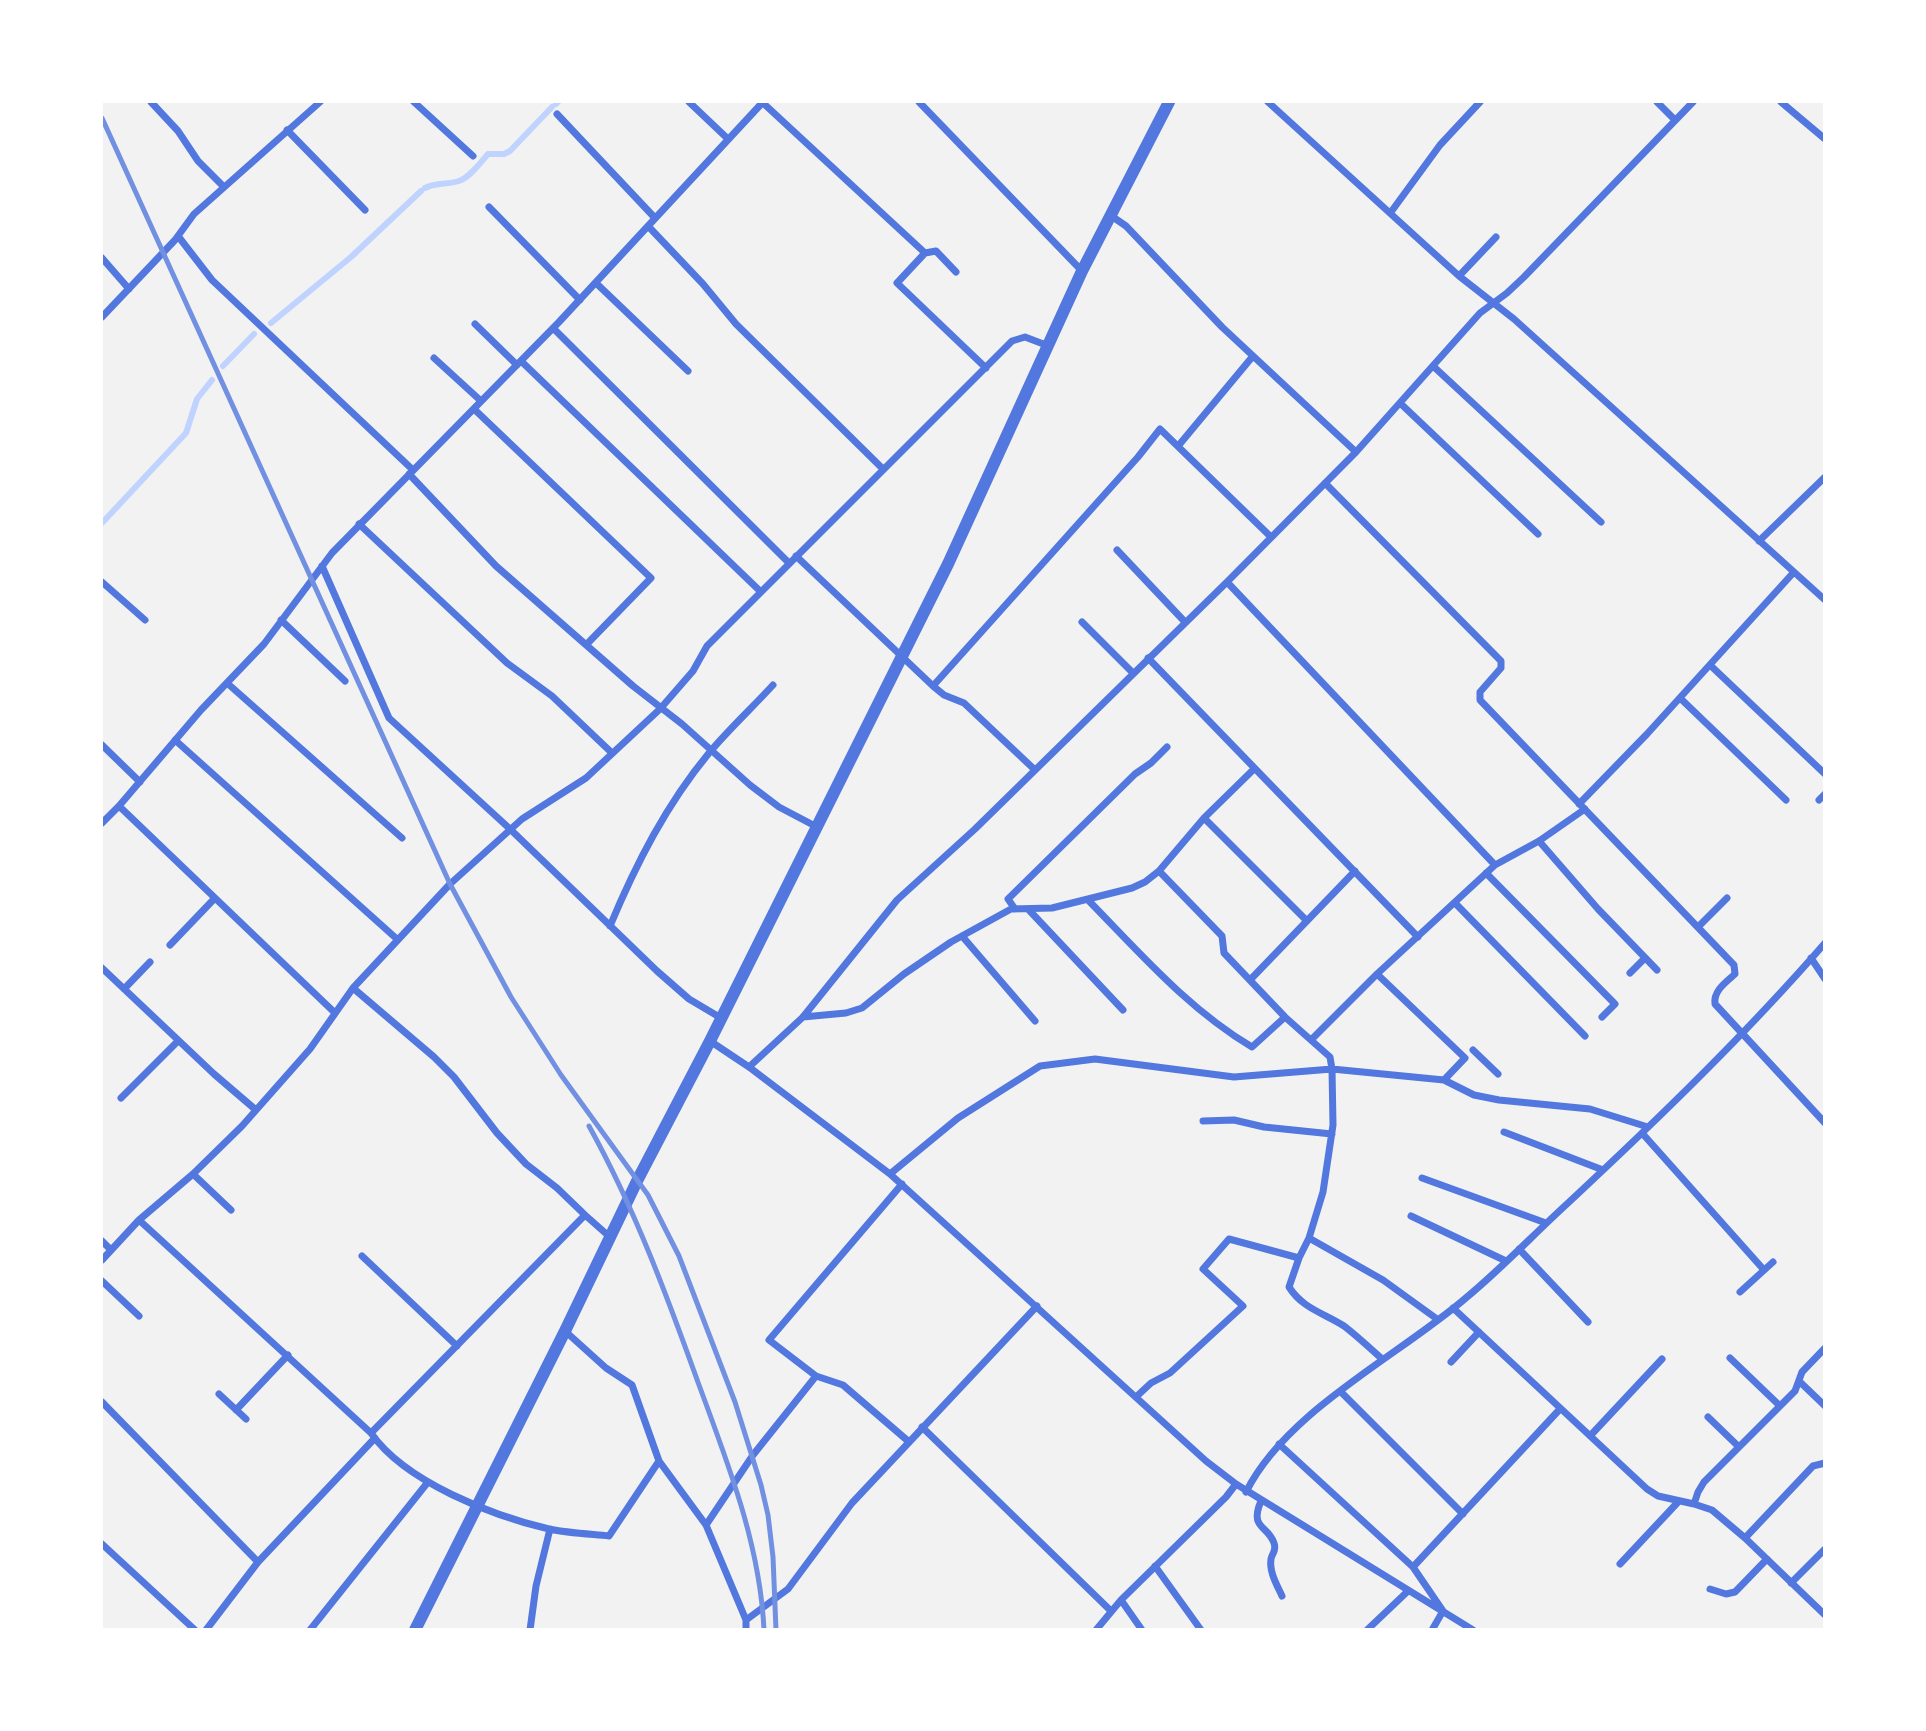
<!DOCTYPE html>
<style>
body{margin:0}
#map{position:relative;width:1926px;height:1731px;overflow:hidden;background:#f2f2f2;font-family:Cabin,sans-serif}
canvas{display:block}
.frame{position:absolute;inset:0;border:103px solid #fff;pointer-events:none}
</style>
<div id="map">
<canvas width="1926" height="1731"></canvas>
<div class="frame"></div>
</div>
<script>
const g = document.querySelector('canvas').getContext('2d');
g.lineJoin = 'round';
function trace(path, color, width, dash) { g.strokeStyle = color; g.lineWidth = width; g.lineCap = dash ? 'butt' : 'round'; g.setLineDash(dash || []); g.stroke(path); }
const stream = new Path2D(`
 M556,104L558,102
 M425,188C437,182 447,185 459,181C470,177 480,163 488,154H504L510,151L552,107
 M271,323L351,257L421,191
 M223,366L254,334
 M102,523L186,433L197,399L212,380`);
const minor = new Path2D(`
 M151,102L178,131L198,161L223,186
 M414,102L473,156
 M689,102L728,139
 M762,102L925,253L897,283L986,368
 M919,102L1082,271
 M1268,102L1459,276L1514,319L1825,600
 M1657,102L1675,120
 M1781,102L1825,139
 M557,114L655,218
 M287,130L365,210
 M489,207L580,300
 M1391,212L1440,145L1480,102
 M1110,215L1126,226L1222,327L1356,452
 M648,226L703,284L736,324L883,469
 M178,236L212,280L413,470
 M925,253L936,251L956,272
 M102,258L129,289
 M1459,276L1496,237
 M596,283L688,371
 M102,317L175,240L194,214L320,102
 M475,324L517,365
 M553,328L789,563
 M434,358L481,401
 M521,361L761,592
 M1433,366L1601,522
 M1400,403L1538,534
 M474,409L651,578L586,645
 M1179,445L1253,356
 M409,474L496,566L633,686L682,724L750,785L779,807L817,827
 M1325,483L1501,661V668L1480,692V700L1734,965L1735,974C1726,982 1713,991 1715,1004L1825,1123
 M359,524L507,663L552,696L612,753
 M1759,541L1825,477
 M1117,550L1185,622
 M796,556L933,686L944,695L964,703L1035,770
 M322,566L389,718L510,829L657,971L689,999L721,1018
 M102,582L145,620
 M1227,582L1495,865
 M281,620L345,681
 M1082,622L1133,673
 M1148,658L1418,937
 M1710,665L1825,774
 M227,683L402,838
 M933,686L1138,457L1160,429L1271,537
 M1680,698L1786,800
 M175,740L398,940
 M102,745L140,782
 M1819,800L1825,794
 M1579,804L1647,734L1794,572
 M119,806L334,1012
 M1204,818L1307,921
 M102,823L119,806L201,710L264,644L332,553L559,322L763,102
 M1539,841L1598,909L1657,970
 M1159,871L1222,936L1224,953L1285,1017L1330,1057L1332,1069L1333,1125L1323,1192L1309,1238L1299,1258L1289,1287C1303,1309 1324,1313 1344,1326C1357,1336 1370,1348 1382,1359
 M1486,873L1615,1004L1602,1017
 M1088,900C1140,953 1188,1009 1252,1047L1285,1017
 M1455,903L1585,1036
 M1015,909L1008,899L1135,774L1151,763L1167,747
 M1028,909L1123,1010
 M610,926C636,864 666,805 709,753C729,729 752,708 773,685
 M1698,927L1727,898
 M962,936L1035,1021
 M170,945L215,898
 M1811,958L1825,979
 M102,968L214,1074L256,1110
 M1630,973L1645,958
 M1377,974L1465,1058L1444,1080
 M1250,980L1355,871
 M353,988L434,1057L454,1077L497,1133L526,1164L557,1188L585,1215
 M124,989L150,962
 M803,1017L846,1013L862,1008L904,974L951,942L1011,909L1052,908L1132,888L1145,882L1159,871L1204,818L1254,769
 M1312,1039L1377,974L1495,865L1539,841L1585,809
 M710,1041L749,1067L890,1174L1206,1461L1236,1484L1473,1630
 M1473,1050L1498,1074
 M749,1067L803,1017L897,900L975,829L1227,582L1356,452L1480,313L1507,293L1524,277L1693,102
 M121,1098L178,1041
 M1203,1121L1234,1120L1264,1127L1332,1134
 M1504,1132L1603,1170
 M1642,1133L1764,1270
 M193,1174L231,1210
 M890,1174L958,1118L1040,1066L1095,1059L1234,1077L1332,1069L1444,1080L1474,1095L1499,1100L1590,1109L1648,1127
 M1422,1178L1546,1223
 M902,1184L769,1340L816,1376L843,1385L908,1441
 M1411,1216L1506,1261
 M139,1220L371,1433C405,1482 493,1516 549,1529C568,1533 589,1534 609,1536L659,1461
 M1309,1238L1383,1280L1437,1319
 M102,1241L111,1250
 M1519,1249L1588,1322
 M362,1256L457,1346
 M102,1260L139,1220L193,1174L242,1126L310,1049L353,988L450,884L522,819L586,778L660,709L693,671L707,646L1012,341L1025,337L1046,345
 M102,1281L139,1316
 M1740,1292L1773,1262
 M1453,1308L1647,1489L1658,1496L1694,1504L1712,1510L1745,1538L1825,1615
 M565,1331L606,1368L632,1385L659,1461L706,1525L746,1620V1630
 M1730,1358L1780,1406
 M1451,1362L1479,1332
 M1799,1381L1825,1406
 M1341,1392L1463,1514
 M219,1394L246,1419
 M1136,1397L1151,1383L1170,1373L1243,1306L1203,1269L1229,1239L1299,1258
 M102,1402L258,1562
 M236,1410L288,1355
 M1708,1417L1739,1447
 M922,1427L1111,1611
 M371,1433L585,1215L611,1238
 M1590,1436L1662,1359
 M1279,1444L1413,1567L1443,1611L1432,1630
 M1246,1492C1287,1410 1399,1356 1467,1297C1502,1268 1534,1234 1568,1203C1657,1120 1745,1035 1825,943
 M1261,1501C1249,1529 1268,1525 1274,1543C1277,1551 1272,1553 1271,1559C1269,1572 1277,1585 1282,1596
 M1694,1504L1698,1492L1704,1482L1795,1391L1802,1372L1825,1348
 M706,1525L753,1455L816,1376
 M1745,1538L1813,1466L1825,1463
 M102,1544L195,1630
 M1620,1564L1679,1501
 M1155,1566L1201,1630
 M1413,1567L1560,1409
 M1791,1583L1825,1549
 M1710,1589L1726,1594L1735,1592L1767,1559
 M1121,1600L1142,1630
 M746,1620L788,1589L852,1503L1037,1306
 M206,1630L258,1562L375,1438
 M310,1630L428,1482
 M530,1630L536,1586L550,1529
 M1096,1630L1121,1600L1226,1497L1236,1484
 M1367,1630L1408,1591`);
const tertiary = new Path2D(`
 M415,1630L565,1331L638,1179L710,1041L948,564L1082,271L1169,102`);
const rail = new Path2D(`
 M102,118L450,884L511,997L561,1075L648,1195L679,1256L735,1402L761,1485L768,1515L773,1557L776,1630
 M589,1126C635,1209 667,1296 699,1385C728,1464 760,1544 764,1630`);
trace(stream, '#bfd3fe', 6);
trace(minor, '#5277de', 7);
trace(tertiary, '#5277de', 12);
trace(rail, '#7290e2', 5);
</script>
